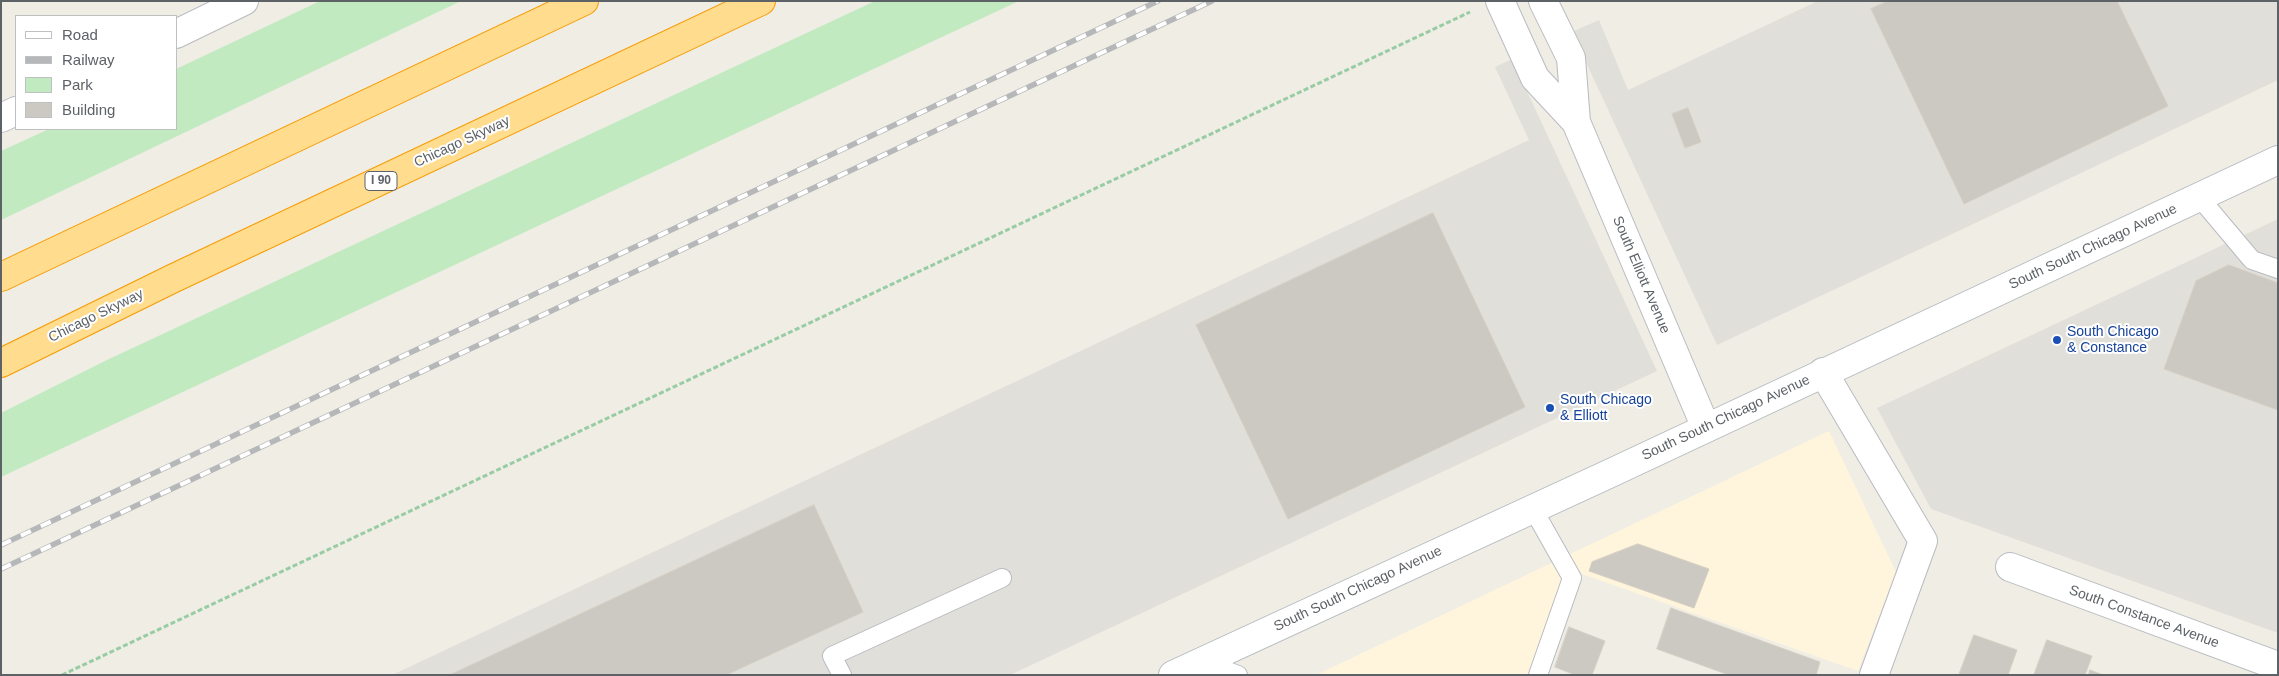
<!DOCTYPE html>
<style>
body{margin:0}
#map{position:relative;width:2279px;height:676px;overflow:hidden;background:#f0ede5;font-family:Arial,sans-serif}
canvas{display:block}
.frame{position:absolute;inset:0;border:2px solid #5d6267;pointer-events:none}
.legend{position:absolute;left:15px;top:15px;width:162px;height:115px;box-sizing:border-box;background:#fff;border:1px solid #bec0c2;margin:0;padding:6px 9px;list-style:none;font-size:15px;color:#5d6267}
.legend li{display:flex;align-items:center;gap:10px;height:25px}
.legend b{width:25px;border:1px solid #bec0c2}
</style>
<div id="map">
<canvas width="2279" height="676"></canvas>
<div class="frame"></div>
<ul class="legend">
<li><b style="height:6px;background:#fff"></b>Road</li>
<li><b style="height:6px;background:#b6b7b8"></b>Railway</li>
<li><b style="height:14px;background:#c2eac0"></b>Park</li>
<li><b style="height:14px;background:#ccc8c2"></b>Building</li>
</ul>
</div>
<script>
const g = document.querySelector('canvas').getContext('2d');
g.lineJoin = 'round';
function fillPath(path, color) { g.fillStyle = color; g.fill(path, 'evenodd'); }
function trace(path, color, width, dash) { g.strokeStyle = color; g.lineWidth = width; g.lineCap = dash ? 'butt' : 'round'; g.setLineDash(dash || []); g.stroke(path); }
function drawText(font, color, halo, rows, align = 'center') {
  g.font = font + ' Arial,sans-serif'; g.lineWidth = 4; g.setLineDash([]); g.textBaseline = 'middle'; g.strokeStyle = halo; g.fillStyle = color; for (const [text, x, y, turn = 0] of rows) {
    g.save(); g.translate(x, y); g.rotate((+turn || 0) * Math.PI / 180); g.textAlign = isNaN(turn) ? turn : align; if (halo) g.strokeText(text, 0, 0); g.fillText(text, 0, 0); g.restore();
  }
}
const commercial = new Path2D(`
 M1829,431L1896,572L1858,671L1576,572L1538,675H1316Z`);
const industrial = new Path2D(`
 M1818,1H2278V80L1717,345L1572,32L1599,20L1628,90Z
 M1512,59L1657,371L1010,675H392L1529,140L1495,67Z
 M2278,219V633L1931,509L1877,408Z`);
const green = new Path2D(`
 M320,1H461L1,220V151L49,129H176V69Z
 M875,1H1019L1,477V413L107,360Z`);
const building = new Path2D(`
 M1888,1H2117L2168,106L1964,204L1871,9Z
 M1688,108L1701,142L1685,148L1672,114Z
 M1433,213L1525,407L1288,519L1196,325Z
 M2229,265L2278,283V410L2164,369L2196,281Z
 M814,505L863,612L726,675H450Z
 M1638,544L1709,569L1694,608L1589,571L1592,562Z
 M1671,608L1820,662L1816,675H1729L1657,649Z
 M1569,627L1605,641L1592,675H1575L1555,667Z
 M1974,635L2017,650L2008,675H1959Z
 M2047,640L2092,656L2085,675H2034Z
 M2090,670L2103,675H2089Z`);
const path = new Path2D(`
 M62,675L1470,12`);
const lane = new Path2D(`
 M2199,197L2252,260L2278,269
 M1533,509L1572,578L1538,675
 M1201,661L1238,675
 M842,675L832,656L1002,578`);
const street = new Path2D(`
 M1500,1L1535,78L1576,122
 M1543,1L1571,58L1576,122L1706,428
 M176,34L244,1
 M1,118L16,111
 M1823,372L1923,541L1874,675
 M2010,567L2278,666`);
const secondary = new Path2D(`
 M1173,675L1613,472L2278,160`);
const highway = new Path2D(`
 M1,277L584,1
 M1,363L174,278L761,1`);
const rail = new Path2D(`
 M1,545L1158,1
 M1,569L1212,1`);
const markers = [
 [2057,340,5,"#1a4fb4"],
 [1550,408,5,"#1a4fb4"]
];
const shields = [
 [381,181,32]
];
const shieldNames = [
 ["I 90",381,181]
];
const streetNames = [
 ["Chicago Skyway",462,142,-25],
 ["South South Chicago Avenue",2093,247,-25],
 ["South Elliott Avenue",1641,275,67],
 ["Chicago Skyway",96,316,-26],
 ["South South Chicago Avenue",1726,418,-25],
 ["South South Chicago Avenue",1358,589,-25],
 ["South Constance Avenue",2144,617,20]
];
const transitNames = [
 ["South Chicago",2067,332],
 ["& Constance",2067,348],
 ["South Chicago",1560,400],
 ["& Elliott",1560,416]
];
fillPath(commercial, '#fff5dc');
fillPath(industrial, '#e1dfd9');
fillPath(green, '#c2eac0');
fillPath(building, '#ccc8c2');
trace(building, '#d6cfc3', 1);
trace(lane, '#b8bbc0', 20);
trace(street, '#b8bbc0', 30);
trace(secondary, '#b6bbc0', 30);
trace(highway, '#f69b00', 30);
trace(path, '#98cca4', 3, [5, 2.5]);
trace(lane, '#fff', 18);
trace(street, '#fff', 28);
trace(secondary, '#fff', 28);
trace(highway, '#ffdc8e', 28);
trace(rail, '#b6b7b8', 5.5);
trace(rail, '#fff', 4, [11]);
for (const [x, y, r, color] of markers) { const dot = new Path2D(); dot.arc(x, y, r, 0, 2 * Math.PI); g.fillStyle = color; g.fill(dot); trace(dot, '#fff', 2); }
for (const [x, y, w] of shields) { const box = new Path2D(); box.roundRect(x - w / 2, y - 9.5, w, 19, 4); g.fillStyle = '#fff'; g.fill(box); trace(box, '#5d6267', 1); }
drawText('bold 12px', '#5d6267', null, shieldNames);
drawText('14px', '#5d6267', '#fff', streetNames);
drawText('14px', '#164399', '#fff', transitNames, 'left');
</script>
